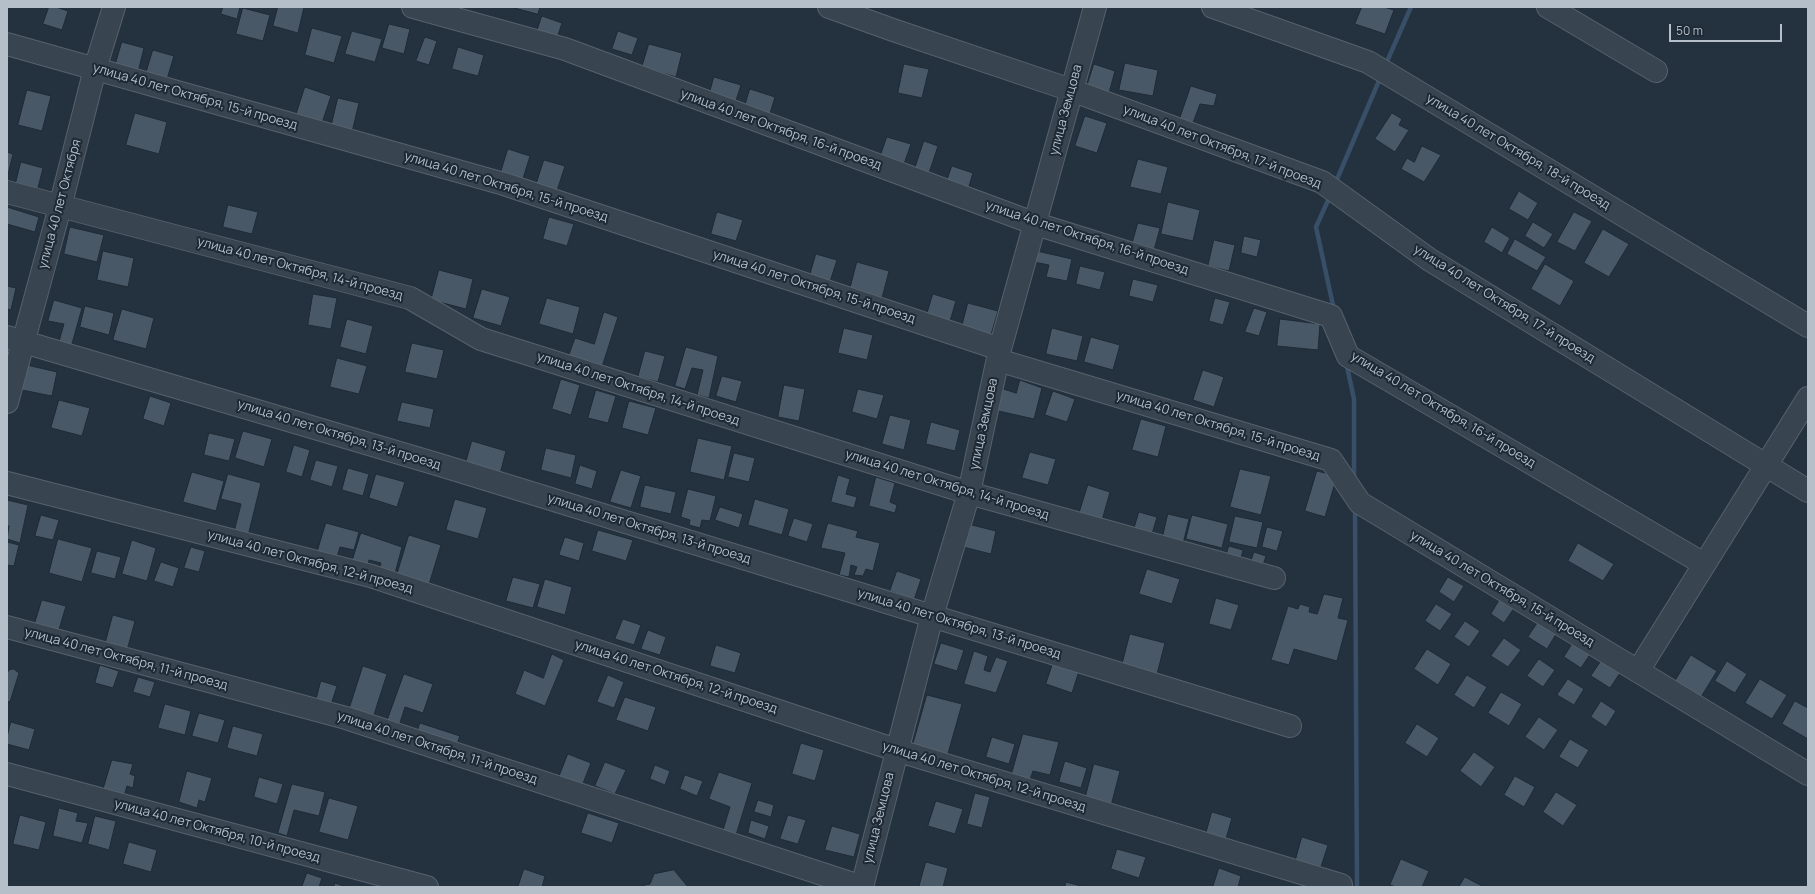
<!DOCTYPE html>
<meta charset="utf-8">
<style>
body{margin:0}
#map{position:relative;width:1815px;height:894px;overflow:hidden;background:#24323f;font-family:Manrope,sans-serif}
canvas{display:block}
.frame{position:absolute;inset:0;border:8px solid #b5bfca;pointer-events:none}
.scale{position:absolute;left:1669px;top:24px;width:113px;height:18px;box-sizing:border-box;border:2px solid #b5bfca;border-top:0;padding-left:5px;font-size:12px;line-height:14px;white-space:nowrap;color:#b5bfca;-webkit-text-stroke:3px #1d2934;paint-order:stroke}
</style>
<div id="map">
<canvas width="1815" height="894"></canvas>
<div class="frame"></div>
<div class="scale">50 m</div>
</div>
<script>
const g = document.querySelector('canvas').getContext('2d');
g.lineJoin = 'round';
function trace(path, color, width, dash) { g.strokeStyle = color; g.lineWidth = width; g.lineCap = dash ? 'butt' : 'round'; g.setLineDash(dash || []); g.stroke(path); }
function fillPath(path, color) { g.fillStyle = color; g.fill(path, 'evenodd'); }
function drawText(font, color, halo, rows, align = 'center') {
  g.font = font + ' Manrope,sans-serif'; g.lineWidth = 4; g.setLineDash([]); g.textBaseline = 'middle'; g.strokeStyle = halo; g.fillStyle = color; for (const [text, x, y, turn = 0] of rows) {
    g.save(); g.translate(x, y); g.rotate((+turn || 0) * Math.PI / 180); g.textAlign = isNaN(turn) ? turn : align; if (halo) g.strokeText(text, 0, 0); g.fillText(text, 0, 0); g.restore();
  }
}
const stream = new Path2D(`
 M1385,66L1411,7
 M1335,184L1381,76
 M1330,196L1316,227L1334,310
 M1346,362L1354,399V480
 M1355,507L1357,887`);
const building = new Path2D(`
 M49,7H56L68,11L62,30L43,24Z
 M223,7H240L237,19L221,14Z
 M278,7H304L298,33L273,26Z
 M511,7H540L538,14Z
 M1362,7H1384L1394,10L1385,34L1355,24Z
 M243,8L270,15L263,41L236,34Z
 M542,16L562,23L556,41L536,34Z
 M389,24L410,29L404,54L382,48Z
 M312,28L342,36L334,63L305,55Z
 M352,31L382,39L375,62L345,54Z
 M618,31L638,38L632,55L612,49Z
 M425,37L437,41L429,65L416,61Z
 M122,42L144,48L138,72L115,66Z
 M649,44L682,53L676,77L642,67Z
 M458,47L484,55L478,76L452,69Z
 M153,50L174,56L167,79L146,73Z
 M1125,63L1158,70L1153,96L1119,90Z
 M904,64L929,69L922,98L898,93Z
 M1094,64L1115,71L1109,93L1087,86Z
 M714,77L741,85L734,107L708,99Z
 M1191,86L1217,94L1214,106L1200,104L1191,128L1178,124Z
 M305,87L331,96L322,123L296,115Z
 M750,89L775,97L768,120L743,112Z
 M27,90L51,96L42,131L18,125Z
 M338,98L359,103L352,132L331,127Z
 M135,113L167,122L159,154L126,145Z
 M1392,113L1402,119L1399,125L1409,130L1395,152L1375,139Z
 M1085,116L1107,123L1097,153L1075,146Z
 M887,137L911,144L902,170L878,163Z
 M924,141L938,146L927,179L913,174Z
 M1422,146L1441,155L1424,182L1401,169L1407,158L1414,162Z
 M508,149L530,156L521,185L499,178Z
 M7,152L13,154L7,179Z
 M1138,159L1168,167L1161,194L1130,187Z
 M544,160L565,166L556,194L535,188Z
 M21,162L43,168L37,192L15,186Z
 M952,166L973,173L967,193L945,186Z
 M1519,191L1538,203L1528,220L1509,209Z
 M1168,202L1200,210L1193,241L1161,234Z
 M228,205L258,212L252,234L223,227Z
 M7,207L39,217L35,232L7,224Z
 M717,212L743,220L736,241L711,234Z
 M1574,212L1592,221L1575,251L1557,242Z
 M549,217L574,224L567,246L543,239Z
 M1533,222L1553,234L1544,248L1525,236Z
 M1138,223L1160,228L1153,254L1131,248Z
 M70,227L104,235L97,262L64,254Z
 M1492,227L1510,238L1502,253L1484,242Z
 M1603,229L1629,244L1609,277L1584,263Z
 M1244,236L1261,240L1257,257L1241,253Z
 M1515,239L1546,257L1537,271L1507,254Z
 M1214,240L1235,245L1229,271L1208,266Z
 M103,251L134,258L128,287L97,280Z
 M1037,251L1072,259L1067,281L1046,277L1049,265L1034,262Z
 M816,254L837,260L828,288L808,282Z
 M857,262L889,271L882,298L850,289Z
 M1545,264L1574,281L1560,306L1531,289Z
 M1080,266L1105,272L1100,290L1076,284Z
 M439,270L473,279L466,309L431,300Z
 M1133,279L1158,285L1153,302L1129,296Z
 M7,286L16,288L11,310L7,309Z
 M482,289L510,297L501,326L473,318Z
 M313,294L337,298L331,329L308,325Z
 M933,294L956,301L950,321L927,314Z
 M547,298L580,307L573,334L539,324Z
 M1215,298L1230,302L1223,325L1209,321Z
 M54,300L82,308L70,351L57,348L64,324L48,321Z
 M968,303L998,311L990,338L961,330Z
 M85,306L114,313L109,335L80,327Z
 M1254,308L1267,312L1259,336L1245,332Z
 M122,309L154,318L146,349L113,340Z
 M604,312L618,317L602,367L568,357L575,338L594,344Z
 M347,319L373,326L366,354L340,347Z
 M1280,319L1320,324L1318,350L1277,346Z
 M844,328L873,335L867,360L838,353Z
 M1052,328L1083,336L1077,361L1046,354Z
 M1091,337L1120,345L1113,370L1084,362Z
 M412,343L444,350L437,379L405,372Z
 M686,347L718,356L709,398L697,395L703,370L692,368L685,389L675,386Z
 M645,351L665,356L658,382L638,377Z
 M337,358L367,366L359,394L330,387Z
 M27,365L57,372L52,396L22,390Z
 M1203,370L1224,377L1214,407L1193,400Z
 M722,376L742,381L736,402L716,396Z
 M561,379L580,385L571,415L552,409Z
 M1020,380L1042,388L1034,419L994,410L1000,388L1016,393Z
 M784,385L805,389L799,421L778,417Z
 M858,389L884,395L877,419L852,412Z
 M596,390L616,396L608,423L588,418Z
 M1053,391L1075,399L1067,422L1045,415Z
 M150,396L171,403L164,426L143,419Z
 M59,400L90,408L82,436L51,428Z
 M629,401L656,408L648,435L622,428Z
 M402,402L434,409L430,428L397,421Z
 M890,415L911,420L904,450L882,444Z
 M1141,419L1166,426L1158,457L1132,450Z
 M931,422L960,430L955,451L926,444Z
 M243,431L272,439L264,467L235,458Z
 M209,433L235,439L229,461L204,455Z
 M698,438L732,446L724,480L690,472Z
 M472,441L506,451L499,478L464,469Z
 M294,445L310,450L302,477L286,472Z
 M546,448L576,455L571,478L541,470Z
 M1030,452L1056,459L1048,485L1022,478Z
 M734,453L755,458L749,482L728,477Z
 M316,460L338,466L332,487L310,480Z
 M580,465L597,471L592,489L575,484Z
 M348,468L369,474L363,496L342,490Z
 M1240,469L1271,476L1261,515L1230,507Z
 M621,470L641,476L631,508L610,502Z
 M1317,471L1337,476L1325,517L1305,511Z
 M192,472L224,481L216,511L183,502Z
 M228,474L261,483L247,540L233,536L241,504L221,499Z
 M376,474L405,482L397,507L369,498Z
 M838,475L850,479L846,494L857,497L854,508L831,502Z
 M876,477L895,483L890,502L897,505L895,513L869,506Z
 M645,485L676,492L671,514L640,507Z
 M1088,485L1110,492L1101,524L1078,517Z
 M688,489L716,496L710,521L702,520L700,528L689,525L690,520L681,517Z
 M455,499L487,508L478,539L446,530Z
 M755,499L789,509L782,535L748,525Z
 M7,500L28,505L20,543L7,539L9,526H7Z
 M720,507L743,514L739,528L715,520Z
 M1139,512L1157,517L1152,534L1134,529Z
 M1168,514L1189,519L1183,544L1162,540Z
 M41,515L59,520L53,540L35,536Z
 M1192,515L1228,524L1222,548L1186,539Z
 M1235,516L1263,522L1257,548L1229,542Z
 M794,518L813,524L807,542L788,536Z
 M326,523L359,532L354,550L340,547L336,561L316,556Z
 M828,523L858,531L856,537L880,543L873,571L866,569L863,576L854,575L857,567L851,565L849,577L839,575L845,553L821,548Z
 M968,524L996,531L991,554L963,547Z
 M1267,527L1283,531L1277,551L1262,547Z
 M598,530L633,540L626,561L592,551Z
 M361,533L402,547L393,581L377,576L381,563L369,560L366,572L350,568Z
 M409,535L441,545L427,591L395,581Z
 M565,537L584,543L579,561L559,555Z
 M58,539L92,548L82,582L49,573Z
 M132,540L156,548L147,581L122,574Z
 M7,542L19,545L14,566L7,565Z
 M1578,543L1614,564L1603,581L1568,561Z
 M1229,546L1243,550L1240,563L1225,559Z
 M191,547L205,551L199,572L184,568Z
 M97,551L121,557L115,579L91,573Z
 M1254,552L1266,556L1262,568L1250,565Z
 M161,562L179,568L173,587L154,581Z
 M1147,569L1180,579L1172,604L1139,594Z
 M897,571L921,579L914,600L890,591Z
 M513,577L540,584L533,608L506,601Z
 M1448,577L1464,586L1454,602L1439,592Z
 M545,579L572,587L565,615L537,607Z
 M1324,594L1343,598L1338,618L1348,620L1337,661L1294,649L1289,665L1271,660L1288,606L1298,609L1300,604L1310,607L1309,612L1317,614Z
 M1216,598L1239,605L1231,630L1209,624Z
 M1500,599L1514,608L1504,623L1491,614Z
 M42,600L66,606L58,633L34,626Z
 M1436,604L1452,614L1440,631L1425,621Z
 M113,615L135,621L126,654L104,648Z
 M623,619L641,625L634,645L615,639Z
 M1540,619L1558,631L1547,649L1528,637Z
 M1465,621L1480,631L1469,647L1454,637Z
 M648,630L666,637L660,655L641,649Z
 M1130,634L1165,643L1156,678L1121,669Z
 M1504,638L1521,650L1508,667L1491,656Z
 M1574,641L1591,653L1581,668L1564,657Z
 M941,643L964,650L957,671L934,664Z
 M716,645L741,653L735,673L710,666Z
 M1427,649L1451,664L1438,685L1414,669Z
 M974,651L988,656L984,670L990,672L996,657L1008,661L996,693L964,684Z
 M552,654L564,660L545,706L515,694L524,670L543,678Z
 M1691,655L1717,671L1701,697L1675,681Z
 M1539,659L1555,670L1543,687L1527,676Z
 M1601,661L1620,673L1610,688L1591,676Z
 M1727,661L1747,674L1735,693L1715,681Z
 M1053,663L1079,671L1072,693L1046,684Z
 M100,665L119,671L113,688L95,683Z
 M363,666L387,674L371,724L347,716Z
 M14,669L19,673L10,702L7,701V673L9,670Z
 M404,674L433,684L423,713L405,707L398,729L386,724Z
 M608,675L624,682L614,708L597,702Z
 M1467,675L1487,687L1474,708L1454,695Z
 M138,677L155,682L150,697L133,692Z
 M1568,679L1584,689L1574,705L1557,695Z
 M1760,679L1787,695L1772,719L1745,703Z
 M321,681L337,686L330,708L315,704Z
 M1501,692L1522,704L1509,726L1488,713Z
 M927,695L962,704L947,757L912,748Z
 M625,697L656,707L648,731L616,720Z
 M1601,701L1616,711L1606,727L1591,717Z
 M1795,701L1808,708V739L1782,724Z
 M165,704L191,711L185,735L158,728Z
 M199,713L225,720L218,743L192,736Z
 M1539,717L1558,730L1544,750L1525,737Z
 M11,722L35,729L29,750L7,744V737Z
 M420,723L460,736L455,749L416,736Z
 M1417,724L1439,738L1427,757L1405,743Z
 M233,726L263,734L257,756L227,748Z
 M1023,734L1059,742L1050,775L1033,771L1028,785L1010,780Z
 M992,737L1015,744L1009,764L986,757Z
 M1570,739L1589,750L1578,768L1559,757Z
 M801,743L824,750L815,781L792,774Z
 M1474,752L1495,767L1481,787L1460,771Z
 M568,754L591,763L580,791L557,782Z
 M112,760L133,764L130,774L135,776L133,788L127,786L124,796L103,790Z
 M1065,761L1087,768L1081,788L1059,782Z
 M605,762L626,770L615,794L595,786Z
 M1094,764L1120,771L1111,806L1085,799Z
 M655,765L670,771L665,785L650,779Z
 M187,771L212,778L205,802L199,800L197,808L179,802Z
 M719,772L752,783L736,835L723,830L730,807L709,799Z
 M685,775L703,781L697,796L680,789Z
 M1515,776L1535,787L1524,807L1504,795Z
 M259,777L283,784L277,804L254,797Z
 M292,784L325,792L319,816L294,810L287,836L278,833Z
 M1556,792L1577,805L1563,826L1543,812Z
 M975,793L990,797L982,828L967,824Z
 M329,798L358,806L348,840L319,832Z
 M758,800L774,805L771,817L754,812Z
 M936,801L963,809L955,834L928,826Z
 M59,808L78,813L76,821L88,823L82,843L53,836Z
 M1212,812L1232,818L1225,842L1205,837Z
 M588,813L619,823L612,843L581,833Z
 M20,815L46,822L39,850L13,844Z
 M788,815L806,820L798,844L780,839Z
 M95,816L116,821L109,850L88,844Z
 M751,820L769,826L765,839L748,833Z
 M832,826L860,834L854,857L825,850Z
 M1302,837L1328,845L1320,870L1295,862Z
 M129,842L157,850L151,872L123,864Z
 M1117,849L1146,857L1139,878L1111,869Z
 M1401,859L1429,871L1422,887H1396L1390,885Z
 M926,862L948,868L943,887H919Z
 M1219,868L1241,876L1238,887H1213Z
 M524,869L545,876L542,887H518Z
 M674,870L688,887H643L645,885L650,884L654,874Z
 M307,873L322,878L319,887H302Z
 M1465,877L1484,887H1459Z
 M1066,882L1085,887H1065Z
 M335,883L346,887H334Z`);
const minor = new Path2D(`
 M413,7L565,49L1036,224L1331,316L1348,356L1704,564
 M829,7L893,30L1071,90L1322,182L1430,260L1808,491
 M1213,7L1368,62L1808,326
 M1548,7L1656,71
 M7,44L504,184L1000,349
 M7,192L410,298L481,339L969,493L1274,578
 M7,337L440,465L1290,726
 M998,360L1331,460L1360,503L1808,774
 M7,402L60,207L95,69L114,7
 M7,483L371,576L896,750L1341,885
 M7,627L346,718L862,887
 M1638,671L1808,398
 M7,774L427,887
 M862,887L932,616L969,493L1000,349L1095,7`);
const streetNames = [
 ["улица 40 лет Октября, 15-й проезд",195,97,16],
 ["улица Земцова",1066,110,-75],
 ["улица 40 лет Октября, 16-й проезд",781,130,20],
 ["улица 40 лет Октября, 17-й проезд",1222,147,21],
 ["улица 40 лет Октября, 18-й проезд",1518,152,31],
 ["улица 40 лет Октября, 15-й проезд",506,187,17],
 ["улица 40 лет Октября",60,204,-75],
 ["улица 40 лет Октября, 16-й проезд",1087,238,18],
 ["улица 40 лет Октября, 14-й проезд",300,269,15],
 ["улица 40 лет Октября, 15-й проезд",814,287,18],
 ["улица 40 лет Октября, 17-й проезд",1504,304,32],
 ["улица 40 лет Октября, 14-й проезд",638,389,18],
 ["улица 40 лет Октября, 16-й проезд",1443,410,31],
 ["улица Земцова",984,424,-78],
 ["улица 40 лет Октября, 15-й проезд",1218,426,17],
 ["улица 40 лет Октября, 13-й проезд",339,435,17],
 ["улица 40 лет Октября, 14-й проезд",947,485,17],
 ["улица 40 лет Октября, 13-й проезд",649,529,17],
 ["улица 40 лет Октября, 12-й проезд",310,562,15],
 ["улица 40 лет Октября, 15-й проезд",1502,589,31],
 ["улица 40 лет Октября, 13-й проезд",959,624,17],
 ["улица 40 лет Октября, 11-й проезд",126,659,15],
 ["улица 40 лет Октября, 12-й проезд",676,677,18],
 ["улица 40 лет Октября, 11-й проезд",437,748,18],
 ["улица 40 лет Октября, 12-й проезд",984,777,17],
 ["улица Земцова",879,818,-76],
 ["улица 40 лет Октября, 10-й проезд",217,831,15]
];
trace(stream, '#384f67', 4.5);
fillPath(building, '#485866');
trace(building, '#1f2b36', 1);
trace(minor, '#56626d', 24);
trace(minor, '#38444f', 22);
drawText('13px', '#b5bfca', '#1d2934', streetNames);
</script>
